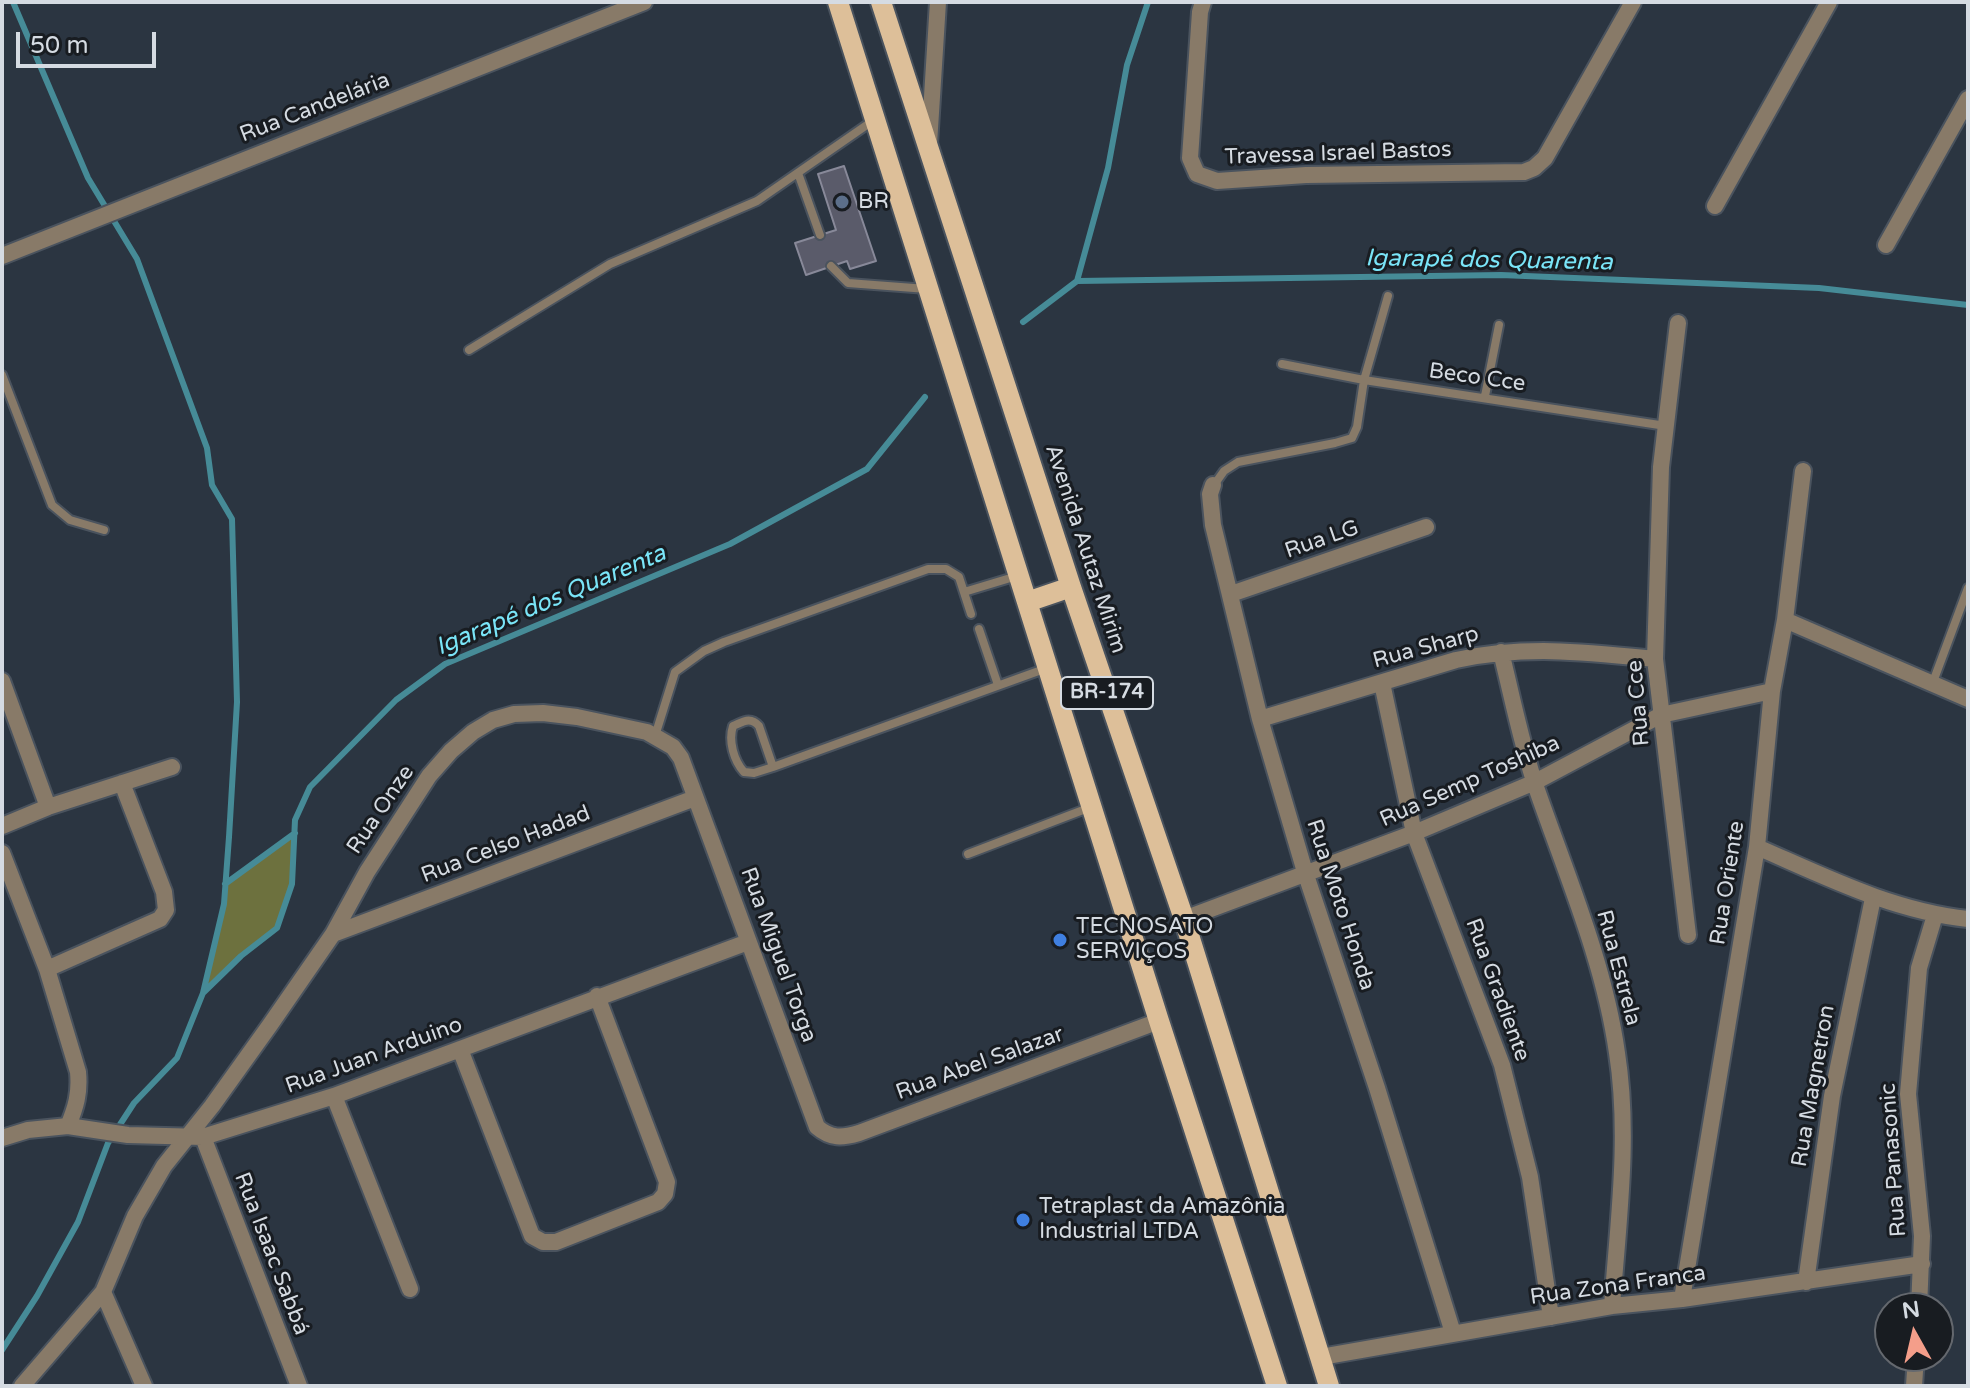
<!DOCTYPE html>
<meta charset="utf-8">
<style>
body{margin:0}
#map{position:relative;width:1970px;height:1388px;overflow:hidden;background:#2b3541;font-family:"Varela Round",sans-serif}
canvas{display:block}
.frame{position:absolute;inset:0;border:4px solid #d5dbe2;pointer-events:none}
.north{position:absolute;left:1874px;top:1292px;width:80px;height:80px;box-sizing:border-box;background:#181c21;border:2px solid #64686e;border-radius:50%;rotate:352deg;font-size:22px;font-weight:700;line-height:32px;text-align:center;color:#d5dbe2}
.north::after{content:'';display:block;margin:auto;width:28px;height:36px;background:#f49e8a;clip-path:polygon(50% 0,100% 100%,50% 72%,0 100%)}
.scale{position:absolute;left:16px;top:32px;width:140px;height:36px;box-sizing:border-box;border:4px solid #d5dbe2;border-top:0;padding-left:10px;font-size:24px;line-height:28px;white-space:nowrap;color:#d5dbe2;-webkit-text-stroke:6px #181c21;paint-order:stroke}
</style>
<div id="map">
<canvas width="1970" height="1388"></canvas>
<div class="frame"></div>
<div class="north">N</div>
<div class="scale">50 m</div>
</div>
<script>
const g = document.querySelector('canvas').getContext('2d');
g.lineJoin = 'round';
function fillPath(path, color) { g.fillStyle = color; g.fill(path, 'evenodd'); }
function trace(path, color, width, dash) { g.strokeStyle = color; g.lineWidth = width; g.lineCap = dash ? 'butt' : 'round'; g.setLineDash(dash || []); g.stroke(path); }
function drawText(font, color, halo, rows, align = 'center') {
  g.font = font + ' "Varela Round",sans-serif'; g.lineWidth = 6; g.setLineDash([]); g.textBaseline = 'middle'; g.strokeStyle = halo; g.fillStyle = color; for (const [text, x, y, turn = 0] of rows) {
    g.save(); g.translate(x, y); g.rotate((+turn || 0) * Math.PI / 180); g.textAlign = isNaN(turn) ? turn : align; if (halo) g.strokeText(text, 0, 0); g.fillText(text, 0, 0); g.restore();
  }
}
const forest = new Path2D(`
 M295,833L292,884L277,928L241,956L203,993L224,904L225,884Z`);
const stream = new Path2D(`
 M13,2L88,178L137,259L207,448L212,485L232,519L237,702L229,837L224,904L203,993
 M1077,281L1108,168L1127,65L1148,2
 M1023,322L1077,281L1501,275L1819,288L1968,305
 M225,884L295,833
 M2,1350L37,1296L78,1222L108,1143L134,1103L177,1058L203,993L241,956L277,928L292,884L295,820L310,787L396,700L445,664L730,544L867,469L925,397`);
const building = new Path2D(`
 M844,166L876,261L850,269L847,261L806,275L795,243L836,230L818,174Z`);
const lane = new Path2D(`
 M798,173L820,235
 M831,266L848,283L927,289
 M469,350L610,264L757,201L874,120
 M1282,364L1364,380L1666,426
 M2,375L52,505L70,520L104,530
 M1485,396L1499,325
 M1214,485L1224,471L1238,462L1335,443L1352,438L1357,427L1364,380L1388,296
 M964,592L1017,576
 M979,629L998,685
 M1933,682L1968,588
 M655,736L675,672L704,651L724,642L928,569H946L959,577L971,614
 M773,767L759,726C750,716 743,722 733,726C728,741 734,761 744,772L754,773L773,767L1047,668
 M968,854L1091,807`);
const street = new Path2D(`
 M1203,2L1200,12L1190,158L1197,174L1217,181L1306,175L1524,172L1534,168L1545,158L1633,2
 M929,144L938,2
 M1715,206L1829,2
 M1886,245L1968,99
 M2,256L644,2
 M1678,323L1661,467L1655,659L1688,935
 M1213,485L1210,494L1213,525L1260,719L1305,872L1377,1088L1453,1333
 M1231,594L1426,527
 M1785,620L1968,699
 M1501,652C1512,696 1521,743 1536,787C1566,874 1604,961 1617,1053C1630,1136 1618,1223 1612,1306
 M2,681L48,807
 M1382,683L1414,833L1502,1065L1530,1177L1551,1317
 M1260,719L1456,660C1525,645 1586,652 1655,659
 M2,826L48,807L172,767
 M1757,847C1826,877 1893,911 1968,919
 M2,853L47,969L78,1072C80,1093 76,1107 68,1126
 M1184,919L1414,833L1535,782L1661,715L1772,691
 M333,934L695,798
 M47,969L160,919L166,910L164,892L122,783
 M460,1049L532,1236L543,1242H556L658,1202L665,1194L667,1182L597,996
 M334,1096L410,1289
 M203,1137L299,1386
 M2,1138L28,1130L68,1126L128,1135L203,1137L334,1096L748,942
 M1806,1282L1832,1096L1873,898
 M103,1292L144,1386
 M1682,1299L1757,847L1772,691L1785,620L1803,471
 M1919,1308L1922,1236L1908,1094L1919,968L1935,915
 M1321,1357L1612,1306L1682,1299L1922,1264
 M22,1386L103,1292L135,1216L164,1166L212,1106L270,1025L333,934L367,872L429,776L451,751L473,732L493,720L514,714L543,713L577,717L647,732L673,747L681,758L817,1127C831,1139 842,1138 859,1133L1159,1021
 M1914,1386L1916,1356`);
const primary = new Path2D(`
 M838,2L1159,1021L1277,1386
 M881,2L1071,587L1184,919L1329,1386
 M1027,602L1071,587`);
const markers = [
 [842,202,8,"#5c6f8a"],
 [1060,940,8,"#3f7fe0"],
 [1023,1220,8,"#3f7fe0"]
];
const shields = [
 [1107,693,92]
];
const shieldNames = [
 ["BR-174",1107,693]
];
const streetNames = [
 ["Rua Candelária",315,108,-21],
 ["Travessa Israel Bastos",1338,154,-2],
 ["Beco Cce",1477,378,8],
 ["Rua LG",1322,540,-19],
 ["Avenida Autaz Mirim",1085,549,72],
 ["Rua Sharp",1426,648,-15],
 ["Rua Cce",1639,703,-95],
 ["Rua Semp Toshiba",1470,782,-24],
 ["Rua Onze",381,810,-56],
 ["Rua Celso Hadad",506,845,-21],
 ["Rua Oriente",1728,883,-81],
 ["Rua Moto Honda",1340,905,72],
 ["Rua Miguel Torga",778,955,70],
 ["Rua Estrela",1618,968,75],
 ["Rua Gradiente",1497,990,70],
 ["Rua Juan Arduino",374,1056,-20],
 ["Rua Abel Salazar",980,1064,-20],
 ["Rua Magnetron",1814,1086,-80],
 ["Rua Panasonic",1894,1160,-94],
 ["Rua Isaac Sabbá",271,1254,69],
 ["Rua Zona Franca",1618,1286,-8]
];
const poiNames = [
 ["BR",858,202],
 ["TECNOSATO",1076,927],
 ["SERVIÇOS",1076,952],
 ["Tetraplast da Amazônia",1039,1207],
 ["Industrial LTDA",1039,1232]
];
const waterNames = [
 ["Igarapé dos Quarenta",1489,261,1],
 ["Igarapé dos Quarenta",551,601,-23]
];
fillPath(forest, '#6d713e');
trace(stream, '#468b97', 6);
fillPath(building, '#5a5b6a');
trace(building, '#888999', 2);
trace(lane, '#4a535e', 12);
trace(street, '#4a535e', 20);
trace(primary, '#4a535e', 24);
trace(lane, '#887a68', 8);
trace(street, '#887a68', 16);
trace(primary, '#ddbf99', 20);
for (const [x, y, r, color] of markers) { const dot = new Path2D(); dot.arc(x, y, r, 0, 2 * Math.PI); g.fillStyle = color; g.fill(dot); trace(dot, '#181c21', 3); }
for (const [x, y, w] of shields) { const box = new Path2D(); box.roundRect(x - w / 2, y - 16, w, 32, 6); g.fillStyle = '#181c21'; g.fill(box); trace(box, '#d5dbe2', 2); }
drawText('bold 20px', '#d5dbe2', null, shieldNames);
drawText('22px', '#d5dbe2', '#181c21', streetNames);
drawText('22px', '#d5dbe2', '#181c21', poiNames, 'left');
drawText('italic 24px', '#7ae5f8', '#181c21', waterNames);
</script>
